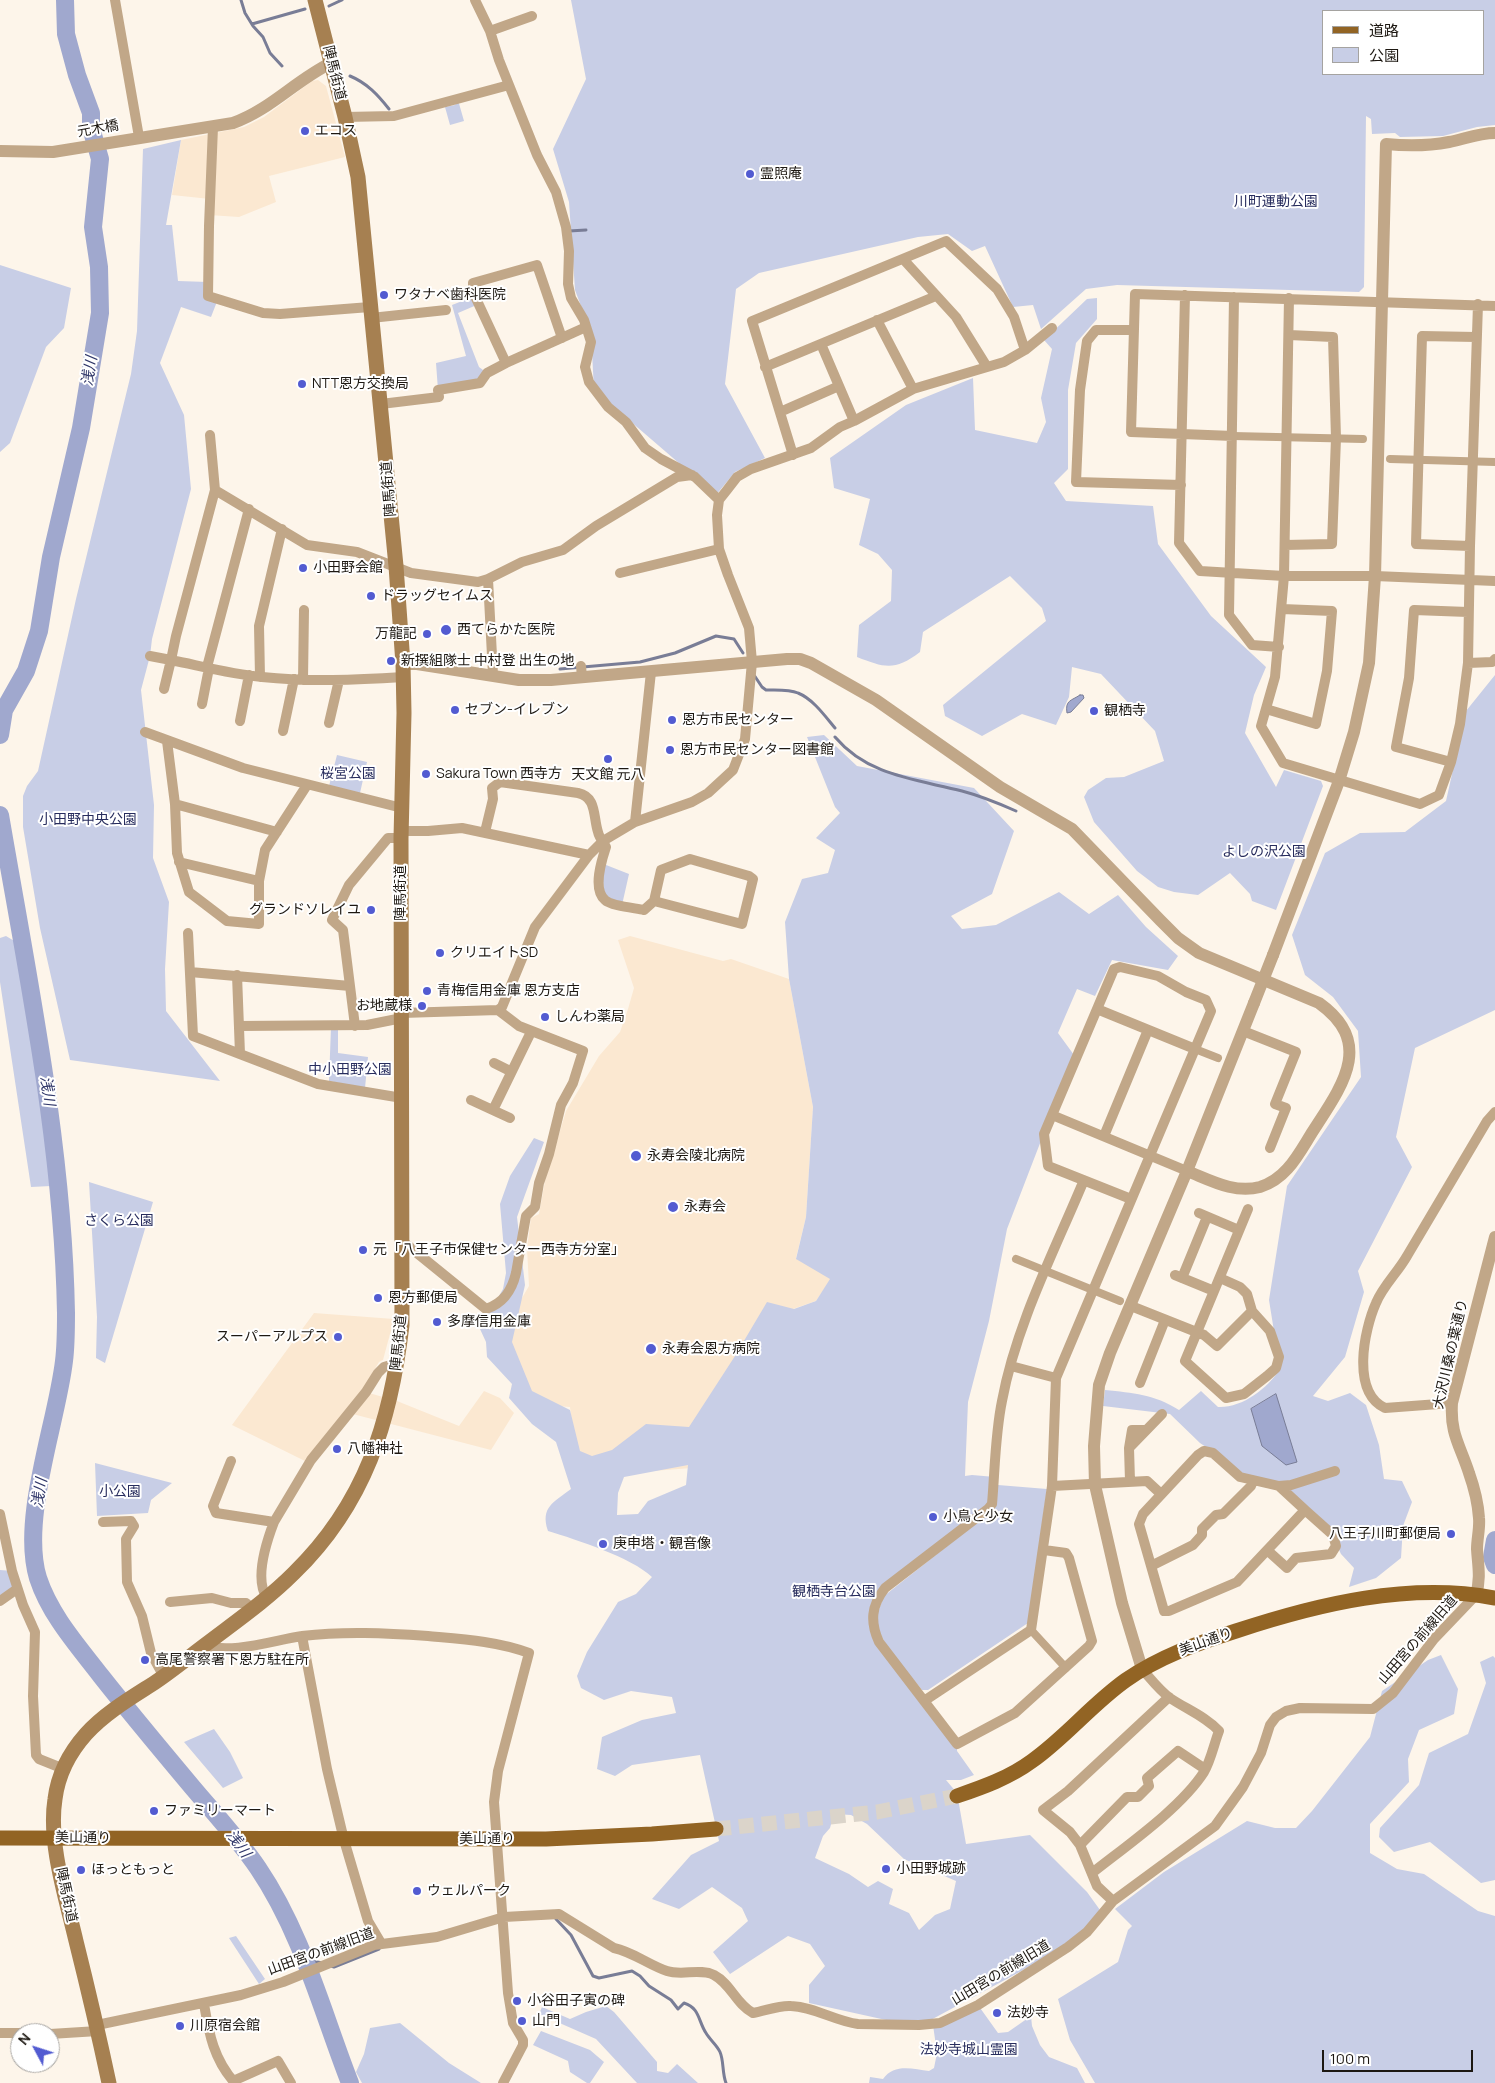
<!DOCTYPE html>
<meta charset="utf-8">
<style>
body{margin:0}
#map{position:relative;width:1495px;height:2083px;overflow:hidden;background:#fdf5ea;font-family:Manrope,"Noto Sans JP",sans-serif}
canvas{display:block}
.legend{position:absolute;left:1322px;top:10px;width:162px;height:65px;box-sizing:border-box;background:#fff;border:1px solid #a5a3a0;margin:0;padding:6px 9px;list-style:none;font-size:15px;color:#1d1812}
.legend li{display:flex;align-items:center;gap:10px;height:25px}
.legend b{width:25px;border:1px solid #a5a3a0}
.north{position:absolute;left:10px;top:2023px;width:50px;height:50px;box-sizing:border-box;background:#fff;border:1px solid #a5a3a0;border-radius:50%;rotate:310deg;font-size:14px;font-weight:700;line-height:20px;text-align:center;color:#1d1812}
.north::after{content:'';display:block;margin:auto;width:18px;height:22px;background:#525bd1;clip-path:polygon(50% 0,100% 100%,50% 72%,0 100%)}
.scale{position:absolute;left:1322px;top:2050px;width:151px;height:22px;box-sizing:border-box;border:2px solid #1d1812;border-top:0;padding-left:6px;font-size:15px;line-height:18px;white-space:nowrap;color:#1d1812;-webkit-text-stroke:4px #fff;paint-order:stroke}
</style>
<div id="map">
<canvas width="1495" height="2083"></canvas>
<ul class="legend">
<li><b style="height:6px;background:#926424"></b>道路</li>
<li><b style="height:14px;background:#c8cee6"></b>公園</li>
</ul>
<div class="north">N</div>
<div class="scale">100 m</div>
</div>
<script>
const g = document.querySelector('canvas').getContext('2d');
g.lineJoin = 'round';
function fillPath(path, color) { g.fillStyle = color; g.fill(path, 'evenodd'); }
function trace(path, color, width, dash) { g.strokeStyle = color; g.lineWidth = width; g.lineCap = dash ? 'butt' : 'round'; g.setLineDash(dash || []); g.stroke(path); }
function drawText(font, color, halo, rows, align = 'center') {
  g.font = font + ' Manrope,"Noto Sans JP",sans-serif'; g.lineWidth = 4; g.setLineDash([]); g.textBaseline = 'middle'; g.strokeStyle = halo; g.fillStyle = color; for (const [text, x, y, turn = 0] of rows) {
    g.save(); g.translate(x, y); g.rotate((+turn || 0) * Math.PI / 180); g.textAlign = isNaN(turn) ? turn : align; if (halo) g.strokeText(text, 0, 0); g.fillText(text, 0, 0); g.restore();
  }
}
const built = new Path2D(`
 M318,80L326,86L345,157L269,176L276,202L239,217L209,215L210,199L172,195L181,140L244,127L264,117L312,81Z
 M630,936L723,961L731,959L789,979L813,1107L806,1217L796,1258L831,1279L816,1301L793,1309L692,1468L626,1473L577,1462L570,1407L546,1405L524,1389L498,1339L529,1286L527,1248L531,1218L539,1214L545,1181L566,1111L599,1056L620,1032L628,1009L634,988L618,940Z
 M314,1313L394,1319L383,1360L379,1362L362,1391L397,1401L459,1426L484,1391L500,1398L514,1413L491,1450L345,1412L305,1461L232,1425Z`);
const green = new Path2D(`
 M571,0H1495V125L1477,127L1443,136L1400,137L1395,133L1372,134L1371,119L1366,116L1364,287L1359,292L1117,285L1086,289L1041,329L1033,305L1013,307L985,246L972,251L948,234L918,237L759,273L736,289L725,384L765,458L735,472L716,495L594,390L591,333L575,290L569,202L553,149L586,79ZM1324,11H1484V74H1324Z
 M458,100L464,121L450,125L445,107L455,105Z
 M181,140L166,225H172L178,281L208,282V296L218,299L211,317L181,307L160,363L184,415L191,489L152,639L150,656L141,690L154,805L153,858L169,902L165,969L166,1011L220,1081L70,1060L40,928L23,827V796L27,786L38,771L76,599L131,374L137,331L143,149Z
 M0,265L71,288L64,328L46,347L10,443L0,452Z
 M475,296L479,304L458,313L479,367L487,373L480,383L438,390L436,363L466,356L452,305Z
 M1097,298V319L1076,343L1068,390V469L1054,483L1066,501L1153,506L1158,544L1211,616L1266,667L1254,695L1245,733L1276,787L1284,770L1321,781L1323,786L1276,910L1252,901L1250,894L1230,873L1198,895L1174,892L1158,887L1137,871L1094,822L1084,797L1088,790L1106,778L1124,777L1164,761L1155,731L1101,674L1072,667L1069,697L1056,725L1022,714L982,736L945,716L943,705L1046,621L1042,608L1010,576L923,632L920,652C895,671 885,668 857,657L859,625L891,601L892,570L878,554L859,545L870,499L834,488L830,458L906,405L973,378L975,430L1037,443L1046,422L1041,398L1052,349L1044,340L1087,299Z
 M1495,675V1010L1415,1048L1396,1137L1412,1167L1358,1271L1364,1292L1345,1357L1313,1396L1328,1401L1350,1393L1366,1405L1379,1445L1384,1479L1402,1481L1412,1502L1403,1526L1401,1558L1376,1578L1349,1587L1354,1568L1341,1554L1330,1531L1280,1486L1241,1476L1215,1453L1200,1443L1170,1414L1103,1406L1105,1390C1133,1393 1154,1394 1179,1410L1201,1391L1218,1407C1242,1408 1267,1389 1280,1369L1269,1300L1287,1186L1361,1077L1358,1031L1333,997L1305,975L1292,935L1325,853L1360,833L1405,832L1446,801L1466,711Z
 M824,735L857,766L974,788L1014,831L992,894L951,916L962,929L996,925L1059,892L1089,914L1118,895L1146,927L1178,956L1168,970L1112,960L1095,996L1077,989L1058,1033L1074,1055L1007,1229L989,1321L968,1402L965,1476L972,1475L995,1477L992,1504L877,1598L874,1631L957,1744V1751L974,1775L961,1780H946L957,1793L966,1844L1030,1835L1087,1892L1100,1910L1089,1925L1064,1948L927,2022L886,2020L809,2003V1985L825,1966L810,1944L788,1936L730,1974L713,1952L748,1921L742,1908L712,1887L679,1909L652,1899L691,1855L719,1841L700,1755L632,1765L615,1776L597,1769L602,1737L642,1720L676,1713L672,1697L631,1691L604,1700L581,1688L577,1676L587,1652L618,1602L636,1594L652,1577C631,1557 577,1540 548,1531C540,1507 554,1502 571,1489L556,1442L532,1424L509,1398L512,1384L487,1357L486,1342L480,1329L503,1289L506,1273L500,1204L510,1176L534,1138L544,1142L517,1217L525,1285L512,1342L532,1391L570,1410L580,1451L592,1456L612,1450L646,1424L689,1427L735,1356L767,1302L794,1309L816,1301L830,1279L796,1259L806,1217L813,1107L789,979L785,922L802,879L828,873L835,850L816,838L840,813L835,807L807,737ZM688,1465L686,1485L648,1501L638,1514L617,1515L618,1493L624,1477ZM834,1814L851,1815L867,1824L904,1859L922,1867L934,1864L942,1875L956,1881L950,1909L935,1915L919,1930L909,1913L889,1904L893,1889L878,1881L868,1887L849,1874L815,1858L823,1836L830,1828Z
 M337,755L367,762L360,793L329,786Z
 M601,863L629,874L622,905L605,900Z
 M6,936L16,942L36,1070L51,1186L31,1187L0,982V938Z
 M331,1027L338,1028V1053L368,1057L365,1088L329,1081Z
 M89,1182L153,1202L105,1363L96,1358L97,1317Z
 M95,1463L172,1483L151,1500L148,1513L97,1516Z
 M998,1485L1047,1489L1028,1623L928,1690H922C908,1672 880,1645 877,1622C876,1614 881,1604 884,1596L990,1512Z
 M0,1570L12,1571L17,1589L0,1601Z
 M1441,1655L1458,1689L1454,1714L1419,1730L1408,1759L1409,1782L1370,1824V1853L1397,1869L1424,1874L1478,1911L1495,1916V2083H1095L1070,2040L1058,1999L1118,1962L1128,1930L1132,1926L1115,1909L1164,1872L1247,1821L1275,1828H1296L1312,1811L1370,1737L1382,1691L1428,1660Z
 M1493,1656L1495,1658V1880L1481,1883L1430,1842L1394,1852L1379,1837L1380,1828L1419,1785L1429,1753L1468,1734L1486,1683L1480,1662Z
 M214,1729L230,1752L243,1778L223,1788L184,1742Z
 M236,1936L265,1979L259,1984L229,1938Z
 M978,2005L998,2033L1008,2032L1031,2016L1032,2026L1040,2045L1049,2057L1077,2068L1085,2083H869L870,2077L883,2079C894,2063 913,2069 929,2071L934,2068L937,2053L933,2025Z
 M606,2006L614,2012L657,2062V2071L668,2073L677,2064L698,2083H637L596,2039L539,2014L542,2007L570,2019L586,2012Z
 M400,2023L449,2063L481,2083H362L356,2072L364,2054L370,2028Z
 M541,2031L590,2050L604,2062L590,2083H587L570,2072L568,2061L533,2045Z`);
const water = new Path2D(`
 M1080,695H1083L1084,698L1071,712L1067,713C1065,700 1071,701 1080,695Z
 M1276,1394L1297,1462L1286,1465L1262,1446L1251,1409Z`);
const stream = new Path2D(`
 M241,0L245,13L253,26L263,37L270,53L282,66
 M329,6L342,0
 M252,24L305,9
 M350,76C367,83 378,95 389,109
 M569,231L586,230
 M560,669L640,662L675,653L716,636L734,639L743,653
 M754,675L762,687L766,690C775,690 789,689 798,693C813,699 825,716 835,728
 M835,737C868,776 915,779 962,791C981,796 998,803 1016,811
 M556,1919L571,1935L593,1976L599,1978L632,1971L640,1976L649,1986L671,2000L678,2009L684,2003C700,2008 698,2021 706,2033C710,2040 717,2045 720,2052C724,2061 722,2073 726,2083
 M305,1960L323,1963
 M331,1966L334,1967L379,1949`);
const river = new Path2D(`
 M0,735L4,710L26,671L39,631L51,557L81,428L100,313L99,267L93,227L100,159L91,128V113L77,75L66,34L65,0
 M0,815C28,979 63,1145 66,1313C66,1328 66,1345 64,1361C57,1422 20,1519 38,1578C50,1615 78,1646 101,1676C131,1714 162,1751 193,1788C215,1814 239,1840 258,1868C302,1933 322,2011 350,2083
 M1495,1540L1492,1557L1495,1565`);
const primaryTunnel = new Path2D(`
 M716,1829L877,1812L957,1796`);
const pedestrian = new Path2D(`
 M1233,436L1363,439
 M1390,459L1495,462
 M1195,1049L1218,1058
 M1016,1259L1120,1301
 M1031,1630L1066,1668`);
const minor = new Path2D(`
 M115,0L139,137
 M475,0L490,31L499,60L537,155L556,192L566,227L569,251L568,284L571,298L584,320L591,342L585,367L589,382L608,407L626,422L645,448L661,459L695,477L719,500
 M490,31L532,16
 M345,117L394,116L509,85
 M213,127L209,226L208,296L263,313L280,314L370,307
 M903,259L956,317L987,367
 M1185,295L1179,543L1200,571L1284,576H1375L1495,581
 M1234,297L1229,615L1252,645L1279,647
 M1289,298L1284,576L1275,677L1261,726L1283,763L1420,804L1439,795L1451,762L1460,724L1468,663L1470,546L1478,304
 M371,318L446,310
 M877,320L913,389
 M1134,330H1096L1087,341L1080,390L1076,482L1181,485
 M821,344L854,421
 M506,363L473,292V283L537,265L562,338
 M765,367L936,296
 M381,404L439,397L438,390L480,383L487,373L506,363L586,327
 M780,412L839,386
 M210,435L215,490
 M1233,436L1131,432L1135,294L1495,306
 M793,455L752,321L946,241L997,289L1014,317L1025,350
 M1285,545L1332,544L1336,438L1333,337L1289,335
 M1470,546L1416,544L1422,336L1476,337
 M620,573L719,549
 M488,579L493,675
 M150,656L171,660L164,689
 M1468,663L1492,662L1495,659
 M581,666L582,677
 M207,667L249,509
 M260,677L259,626L282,529
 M403,677C356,680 309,682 262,677C231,674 201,666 171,660L176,636L215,490L307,545L357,552L411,573L478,582L488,579L522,562L563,550L596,526L639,500L677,477L692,475
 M303,680L304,610
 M202,704L209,668
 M1266,709L1316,724L1327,671L1332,611L1282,609
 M240,721L249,675
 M329,723L339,680
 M283,731L294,679
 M145,732L243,768L402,808
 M167,741L175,804L177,853L189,892L227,921L259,924V881L265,850L307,785
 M1451,762L1396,747L1409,678L1414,610L1468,612
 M175,804L277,832
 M635,822L651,672
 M401,831H428L462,828L589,855
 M485,832L493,799L492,788L500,782L578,793C597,797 593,817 598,832C599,837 603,842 606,847C602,859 592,889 605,900C611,906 635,908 644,910L654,901L661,870L690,859L749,876L753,879L742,924L654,901
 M179,862L259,881
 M188,933L193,1036L318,1084L402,1098
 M190,972L350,986
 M237,975L240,1054
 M1097,1009L1195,1049
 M498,1010L502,1007L535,927L589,855L603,841L635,822L692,802L708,793L733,770L745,739L752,662L749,628L728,575L719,549L717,515L719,500L727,490L737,477L751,469L811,448L840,427L854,421L913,389L1004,362L1025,350L1052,328
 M239,1026L367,1025L402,1018
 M355,1026L343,930L332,920L349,885L388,838H401
 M1243,1031L1296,1052L1275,1104L1286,1108L1270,1148
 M494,1063L510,1071
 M471,1100L510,1118
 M493,1110L531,1032
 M1052,1115L1187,1171
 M1104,1136L1148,1030
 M1199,1213L1239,1230
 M401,1240L486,1309C504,1303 512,1290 516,1273L526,1216L535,1207L539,1183L549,1154L561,1105L573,1083L583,1051L519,1026L498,1010L402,1013
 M1175,1275L1214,1291
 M1182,1278L1207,1217
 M1220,1278L1240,1287L1247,1294L1252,1311L1270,1331L1279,1357L1276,1368L1267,1376L1244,1394L1226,1398L1185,1361L1248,1209
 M1131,1306L1204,1335L1217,1346L1252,1311
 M1011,1366L1056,1378
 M1140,1383L1165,1320
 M1452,1403L1385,1408C1351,1392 1364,1330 1376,1303C1383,1286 1398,1272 1407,1256C1434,1211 1460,1166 1487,1121L1495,1112
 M1129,1448L1132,1430H1146
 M1204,1451L1213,1453L1240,1477L1279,1486L1305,1510L1237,1582L1169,1611H1164L1139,1524L1143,1514L1198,1455Z
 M231,1461L213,1506L216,1513L274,1522
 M1130,1481L1129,1448L1162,1414
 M1052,1486L1147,1481L1161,1494
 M1279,1486L1291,1485L1335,1471
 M0,1514L12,1571L23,1605L35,1632L33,1696L36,1755L39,1759L64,1769
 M103,1522L131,1521L134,1526L126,1539L127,1582L142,1616L151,1653L163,1675
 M1044,1550L1066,1553L1069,1558L1092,1641L1089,1646L1015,1713L957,1744L879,1642C870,1622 871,1606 885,1588L988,1509L992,1504C995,1470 995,1435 1002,1401C1016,1325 1054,1252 1084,1180
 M1267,1550L1287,1568L1296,1558L1331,1554L1336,1546L1333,1535L1305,1510
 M1151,1566L1193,1545L1202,1535V1529L1216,1515L1223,1514L1251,1486L1253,1481
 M267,1598C254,1579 266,1543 274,1522L311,1460L366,1392L378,1373L384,1367L397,1363
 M0,1601L17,1589
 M170,1602L212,1598L231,1603H246L253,1609
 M302,1636L327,1769L344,1840L368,1921L381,1943
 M204,1645C231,1655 274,1640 302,1636C344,1631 386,1633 428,1636C461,1639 497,1641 529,1653L498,1771L494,1802L508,1993L513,2023L523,2040V2045L503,2083
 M924,1701L1031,1630L1052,1486L1056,1378L1211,1011L1206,1000L1186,992L1158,976L1120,967L1114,969L1044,1134L1048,1166L1131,1199
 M1080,1845L1127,1797H1138L1149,1786L1147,1778L1178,1751L1205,1769
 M1092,1873C1126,1846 1181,1808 1204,1772C1211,1760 1214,1744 1219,1731C1205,1716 1186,1709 1170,1698C1159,1690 1151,1679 1142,1669
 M1113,1901L1097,1886L1080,1845L1070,1832L1043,1810L1068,1791L1169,1697
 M204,2004C209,2034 214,2060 235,2083
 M97,2025L241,1995L283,1982L374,1945L437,1937L504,1917L559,1914L614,1948C633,1952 649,1965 667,1971C682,1976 700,1968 714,1975C731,1984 736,2004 753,2013C765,2011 779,2005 791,2006C815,2007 835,2021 858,2024L919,2025L940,2023L978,2005L1068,1947L1087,1932L1113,1901L1215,1826L1243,1787L1261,1753L1270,1725L1276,1717L1286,1711L1300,1708L1373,1709L1393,1693L1434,1639L1476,1595
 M0,2033H20
 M50,2034L98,2031
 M233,2081L278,2061L291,2083`);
const tertiary = new Path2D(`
 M0,151L53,152L233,123C270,110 296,80 331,63
 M403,664H417L519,680H551L787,659H800L811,663L876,700L1000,787L1072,829L1160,920L1178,938L1199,953L1319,1003C1375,1043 1342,1086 1313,1131C1299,1153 1287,1179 1260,1187C1234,1194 1210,1180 1187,1171
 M1273,955L1339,781L1354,732L1369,663L1375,576L1386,144C1407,146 1428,146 1449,142C1464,139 1479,133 1495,133
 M1476,1595C1481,1577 1478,1566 1477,1549C1477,1539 1480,1528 1479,1518C1478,1503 1474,1487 1469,1473C1460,1445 1450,1434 1452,1403L1495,1237
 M1142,1669L1122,1603L1095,1485L1094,1446L1099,1385L1110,1353L1187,1171L1254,1003`);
const secondary = new Path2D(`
 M109,2083C99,2036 88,1989 76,1941C66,1898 48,1843 55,1799C58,1775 70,1752 86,1734C104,1714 129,1699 151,1685C171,1672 190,1656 209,1642C238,1620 268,1599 294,1573C365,1504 391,1421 402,1325L401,838L404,713L403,664L396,566L358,177L345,117L315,0`);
const primary = new Path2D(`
 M957,1796C983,1787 1009,1778 1032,1761C1066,1737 1092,1704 1126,1680C1159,1657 1198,1643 1236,1631C1318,1604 1408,1582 1495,1598
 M0,1838L546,1839L652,1834L716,1829`);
const tertiaryBridge = new Path2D(`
 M1254,1003L1273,955`);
const markers = [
 [305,131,5,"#525bd1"],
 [750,174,5,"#525bd1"],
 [384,295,5,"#525bd1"],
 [302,384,5,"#525bd1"],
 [303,568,5,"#525bd1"],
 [371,596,5,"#525bd1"],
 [446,630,6,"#525bd1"],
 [427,634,5,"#525bd1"],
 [391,661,5,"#525bd1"],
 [455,710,5,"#525bd1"],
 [1094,711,5,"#525bd1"],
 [672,720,5,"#525bd1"],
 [670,750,5,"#525bd1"],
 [608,759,5,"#525bd1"],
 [426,774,5,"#525bd1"],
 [371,910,5,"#525bd1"],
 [440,953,5,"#525bd1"],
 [427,991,5,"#525bd1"],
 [422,1006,5,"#525bd1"],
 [545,1017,5,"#525bd1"],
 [636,1156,6,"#525bd1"],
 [673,1207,6,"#525bd1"],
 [363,1250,5,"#525bd1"],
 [378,1298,5,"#525bd1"],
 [437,1322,5,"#525bd1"],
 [338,1337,5,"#525bd1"],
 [651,1349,6,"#525bd1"],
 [337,1449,5,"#525bd1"],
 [933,1517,5,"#525bd1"],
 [1451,1534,5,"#525bd1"],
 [603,1544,5,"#525bd1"],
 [145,1660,5,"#525bd1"],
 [154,1811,5,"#525bd1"],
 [886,1869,5,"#525bd1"],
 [81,1870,5,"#525bd1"],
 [417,1891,5,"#525bd1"],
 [517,2001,5,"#525bd1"],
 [997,2013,5,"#525bd1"],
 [522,2021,5,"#525bd1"],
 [180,2026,5,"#525bd1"]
];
const streetNames = [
 ["陣馬街道",334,73,76],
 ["元木橋",98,129,-10],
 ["陣馬街道",389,489,-95],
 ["陣馬街道",401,893,-90],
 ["陣馬街道",399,1343,-84],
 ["大沢川桑の葉通り",1451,1354,-77],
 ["山田宮の前線旧道",1418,1640,-49],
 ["美山通り",1206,1642,-20],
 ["美山通り",83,1838,1],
 ["美山通り",487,1839],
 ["陣馬街道",66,1895,78],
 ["山田宮の前線旧道",321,1952,-20],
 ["山田宮の前線旧道",1001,1973,-31]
];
const poiNames = [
 ["エコス",315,131],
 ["霊照庵",760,174],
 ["ワタナベ歯科医院",394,295],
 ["NTT恩方交換局",312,384],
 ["小田野会館",313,568],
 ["ドラッグセイムス",381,596],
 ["西てらかた医院",457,630],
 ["万龍記",417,634,"right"],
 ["新撰組隊士 中村登 出生の地",401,661],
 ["セブン-イレブン",465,710],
 ["観栖寺",1104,711],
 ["恩方市民センター",682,720],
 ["恩方市民センター図書館",680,750],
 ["Sakura Town 西寺方",436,774],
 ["天文館 元八",608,775,"center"],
 ["グランドソレイユ",361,910,"right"],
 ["クリエイトSD",450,953],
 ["青梅信用金庫 恩方支店",437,991],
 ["お地蔵様",412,1006,"right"],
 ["しんわ薬局",555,1017],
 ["永寿会陵北病院",647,1156],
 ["永寿会",684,1207],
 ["元「八王子市保健センター西寺方分室」",373,1250],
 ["恩方郵便局",388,1298],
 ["多摩信用金庫",447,1322],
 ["スーパーアルプス",328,1337,"right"],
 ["永寿会恩方病院",662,1349],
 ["八幡神社",347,1449],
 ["小鳥と少女",943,1517],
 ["八王子川町郵便局",1441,1534,"right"],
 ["庚申塔・観音像",613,1544],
 ["高尾警察署下恩方駐在所",155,1660],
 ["ファミリーマート",164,1811],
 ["小田野城跡",896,1869],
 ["ほっともっと",91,1870],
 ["ウェルパーク",427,1891],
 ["小谷田子寅の碑",527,2001],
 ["法妙寺",1007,2013],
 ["山門",532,2021],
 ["川原宿会館",190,2026]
];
const parkNames = [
 ["川町運動公園",1276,202],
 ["桜宮公園",348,774],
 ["小田野中央公園",88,820],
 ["よしの沢公園",1264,852],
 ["中小田野公園",350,1070],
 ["さくら公園",119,1221],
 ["小公園",120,1492],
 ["観栖寺台公園",834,1592],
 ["法妙寺城山霊園",969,2050]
];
const waterNames = [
 ["浅川",90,371,-81],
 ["浅川",47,1091,82],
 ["浅川",40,1493,-81],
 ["浅川",238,1844,54]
];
fillPath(built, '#fbe8d1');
fillPath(green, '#c8cee6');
fillPath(water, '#a0a8ce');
trace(water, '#797d96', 1);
trace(stream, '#797d96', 3);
trace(river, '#a0a8ce', 18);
trace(primaryTunnel, '#dbd4ca', 15, [15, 8]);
trace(pedestrian, '#c1a788', 8);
trace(minor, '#c1a788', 10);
trace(tertiary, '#c1a788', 12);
trace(secondary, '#a68051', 15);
trace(primary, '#926424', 15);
trace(tertiaryBridge, '#c1a788', 12);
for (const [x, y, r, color] of markers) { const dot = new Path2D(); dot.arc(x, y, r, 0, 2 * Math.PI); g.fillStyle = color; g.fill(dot); trace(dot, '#fff', 2); }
drawText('14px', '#1d1812', '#fff', streetNames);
drawText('14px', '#1d1812', '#fff', poiNames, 'left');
drawText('14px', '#272c5d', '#fff', parkNames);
drawText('italic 15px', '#303769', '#fff', waterNames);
</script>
